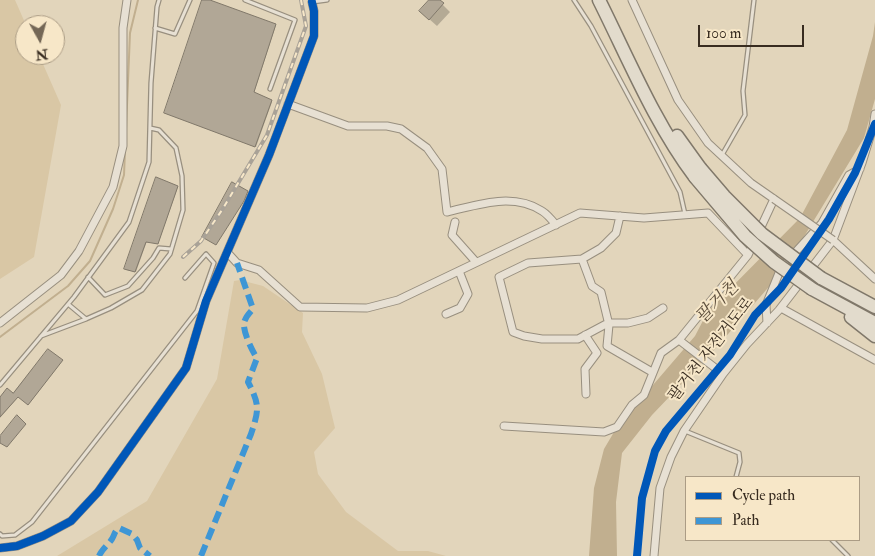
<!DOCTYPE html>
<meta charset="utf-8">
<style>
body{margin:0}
#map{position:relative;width:875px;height:556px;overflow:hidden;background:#e2d5bb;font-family:"IM FELL Double Pica",serif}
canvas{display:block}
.legend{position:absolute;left:685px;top:476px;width:175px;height:65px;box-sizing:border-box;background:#f7e7c8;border:1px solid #ab9c85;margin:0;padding:6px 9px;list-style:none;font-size:15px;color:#382c20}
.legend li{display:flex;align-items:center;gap:10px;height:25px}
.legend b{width:25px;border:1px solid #ab9c85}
.north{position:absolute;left:15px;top:15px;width:50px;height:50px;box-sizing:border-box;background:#f7e7c8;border:1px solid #ab9c85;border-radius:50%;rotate:173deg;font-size:14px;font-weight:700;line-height:20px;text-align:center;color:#382c20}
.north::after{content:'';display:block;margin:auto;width:18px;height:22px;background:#746756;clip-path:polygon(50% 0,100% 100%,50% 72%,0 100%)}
.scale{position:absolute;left:698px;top:25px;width:106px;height:22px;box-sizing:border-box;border:2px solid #382c20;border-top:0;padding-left:6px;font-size:15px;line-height:18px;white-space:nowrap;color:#382c20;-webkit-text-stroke:4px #f7e7c8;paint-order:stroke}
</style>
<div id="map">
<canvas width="875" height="556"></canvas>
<ul class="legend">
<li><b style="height:6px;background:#0057b8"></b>Cycle path</li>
<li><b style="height:6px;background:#3e96d5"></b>Path</li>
</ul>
<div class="north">N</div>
<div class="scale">100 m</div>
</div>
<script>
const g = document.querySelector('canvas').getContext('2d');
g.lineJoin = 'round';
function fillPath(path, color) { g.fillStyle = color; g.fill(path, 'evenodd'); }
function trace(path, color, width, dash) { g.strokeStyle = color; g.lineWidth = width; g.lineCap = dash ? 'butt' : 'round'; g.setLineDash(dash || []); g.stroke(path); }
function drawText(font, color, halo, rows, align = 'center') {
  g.font = font + ' "IM FELL Double Pica","Noto Serif KR",serif'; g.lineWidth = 4; g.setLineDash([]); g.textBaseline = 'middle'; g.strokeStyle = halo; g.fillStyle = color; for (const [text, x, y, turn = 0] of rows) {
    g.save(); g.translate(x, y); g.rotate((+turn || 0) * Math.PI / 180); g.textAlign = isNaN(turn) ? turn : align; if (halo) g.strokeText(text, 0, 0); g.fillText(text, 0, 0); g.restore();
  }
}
const green = new Path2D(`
 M0,0H15L26,25L25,55H39L61,105L34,257L0,279Z
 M240,280L263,286L303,313L302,332L322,374L335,428L314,452L318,474L346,512L398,551H428L446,556H57L147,501L217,379L234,281Z`);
const water = new Path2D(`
 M875,22V99L864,138L805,235L773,282L716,348L652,415L622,453L616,502L617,556H589L594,488L604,449L617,427L695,336L708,311L800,218L847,130L873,36Z`);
const shadow = new Path2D(`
 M203,0L276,25L254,93L272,102L256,147L165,113Z
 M431,0H438L450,12L437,26L428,18Z
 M178,187L158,244L147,241L136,272L126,270Z
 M48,351L62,361L29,404L19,396L0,418V399L13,394Z`);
const stream = new Path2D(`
 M126,129L130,33L138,0
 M0,337L68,286L90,261L113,209L124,175L125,151`);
const building = new Path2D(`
 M202,0H210L276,24L254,92L272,100L255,147L164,113Z
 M429,0H440L444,3L429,20L419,11Z
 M156,177L178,186L158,244L146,242L135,272L124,269Z
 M232,182L248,191L244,201L216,245L202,237Z
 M48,349L63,360L28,405L18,397L0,417V397L7,388L13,393Z
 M17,415L26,424L7,447L0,443V436Z`);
const service = new Path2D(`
 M245,0L295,20L270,89
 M574,0L591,26L680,192L685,214
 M312,2L327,0
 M155,28L175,34L190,0
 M722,155L745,115L743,91L754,0
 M88,277L105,295L128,286L153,258L159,248L171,249
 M68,304L86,319L111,308L142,290L170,254L183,210L182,176L176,148L159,130L150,128
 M41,336L86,319
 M0,385L74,297L129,222L149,162L151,83L157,7L159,0
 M685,431L739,453L740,462L736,477
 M0,534L2,536L15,535L32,522L197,311L214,263L206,254L185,278
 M832,540L848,556`);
const minor = new Path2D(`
 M632,0L678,100L708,143L751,183L774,199L748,255L679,340L723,374
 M288,104L348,126H387L401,129L427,148L442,169L447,212C478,205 512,192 542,211C547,214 552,220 556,225
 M620,216L616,233L601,248L582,259L592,286L601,292L609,325L607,346L652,372
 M455,222L452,235L476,262
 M833,240L875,279
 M227,252L237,263L259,270L300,307L367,308L398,300L580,213L644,218L708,213L748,255
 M582,259L528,263L499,277L513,332L524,336L542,339H578L608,323H628L648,318L663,308
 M781,308L875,360
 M446,314L460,308L468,294L459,271
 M0,323L61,275L79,251L113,187L123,146V28L127,0
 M767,323L766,305L781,268L822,223L849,175L860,169
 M585,335L597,353L585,369L586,394
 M504,426L604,432L617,427L632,405L644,395L661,353L679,340
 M0,548L17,546L43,536L71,521L98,492L186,368L206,301L269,155L314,36V11L312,2
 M654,556L660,488L671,457L684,431L723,374L747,344L779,310L833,240L862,163L873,127L875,114`);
const motorway = new Path2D(`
 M599,0C629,60 655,124 695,177
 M677,136L700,168
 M821,278L875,307
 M812,289L875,323
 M851,317L875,336`);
const rail = new Path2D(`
 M183,257L201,241L222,210L267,135L306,26L301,0`);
const minorBridge = new Path2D(`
 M774,199L833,240`);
const motorwayBridge = new Path2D(`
 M700,168L724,196L762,234L821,278
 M695,177L745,236L774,262L812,289`);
const quiet = new Path2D(`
 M99,556C102,549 108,545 112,539C115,534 114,532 119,528L132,534L137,540L140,548L150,556
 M201,556L251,434C259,410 260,405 248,382L257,358C252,351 243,332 244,323C245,318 249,313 253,309L237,263`);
const cycleway = new Path2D(`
 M0,548L17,546L43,536L71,521L98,492L186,368L206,301L269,155L314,36V11L312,2
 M637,556L642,498L655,451L666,431L730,355L755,315L781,288L829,219L855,173L875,124`);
const streetNames = [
 ["팔거천 자전거도로",712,350,-52]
];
const waterNames = [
 ["팔거천",718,303,-45]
];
fillPath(green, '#d9c7a5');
fillPath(water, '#c1af8f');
fillPath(shadow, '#0003');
trace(stream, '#c1af8f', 2);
fillPath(building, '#b1a796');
trace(building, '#80786a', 1);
trace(service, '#988f7f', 5.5);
trace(minor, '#988f7f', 9);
trace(motorway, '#80786a', 15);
trace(service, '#e7e0d3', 3);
trace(minor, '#e7e0d3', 7);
trace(motorway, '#e2dbcc', 12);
trace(rail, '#a9a297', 4);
trace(rail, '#f7e7c8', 2, [5.5]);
trace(minorBridge, '#988f7f', 9, []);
trace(motorwayBridge, '#80786a', 15, []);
trace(minorBridge, '#e7e0d3', 7);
trace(motorwayBridge, '#e2dbcc', 12);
trace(quiet, '#3e96d5', 6, [12, 6]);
trace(cycleway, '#0057b8', 8);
drawText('16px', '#382c20', '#f7e7c8', streetNames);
drawText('italic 18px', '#5d4e3c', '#f7e7c8', waterNames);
</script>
